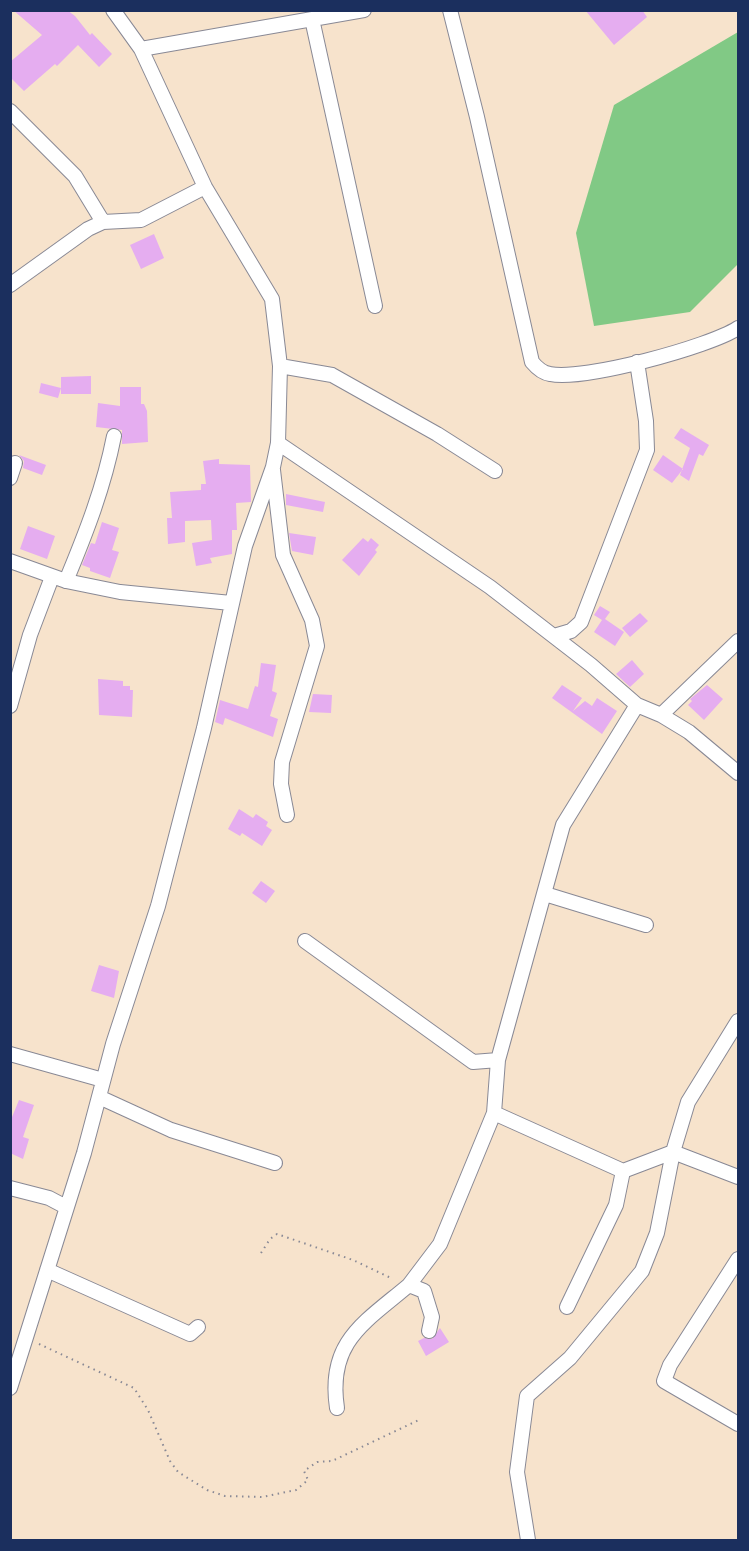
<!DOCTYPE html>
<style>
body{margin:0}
#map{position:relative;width:749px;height:1551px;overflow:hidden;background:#f7e3cc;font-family:"Comic Neue",sans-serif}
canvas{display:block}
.frame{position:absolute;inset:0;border:12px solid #1b2f5e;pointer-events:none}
</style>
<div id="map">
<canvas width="749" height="1551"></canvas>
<div class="frame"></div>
</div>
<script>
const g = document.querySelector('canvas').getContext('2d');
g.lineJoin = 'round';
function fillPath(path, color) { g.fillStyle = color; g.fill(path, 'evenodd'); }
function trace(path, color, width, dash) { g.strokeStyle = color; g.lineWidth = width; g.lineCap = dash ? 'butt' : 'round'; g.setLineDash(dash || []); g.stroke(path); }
const green = new Path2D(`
 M738,32V264L690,312L594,326L576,233L614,105Z`);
const building = new Path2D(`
 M13,10H67L75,16L90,35L92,33L112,54L99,67L78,45L57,66L55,64L24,91L10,77V62L42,35Z
 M585,10H642L647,17L614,45Z
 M154,234L164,258L141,269L130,245Z
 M91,376V394H61V377Z
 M41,383L61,388L58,398L39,393Z
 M120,387H141V404H144L147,411L148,442L122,444V430L96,427L98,403L120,406Z
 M681,428L709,445L703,456L699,454L689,481L680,475L690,448L674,438Z
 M19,455L46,465L42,475L23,468L24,461Z
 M663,455L683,469L672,483L653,470Z
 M219,459V464L250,465L251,502L236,503L237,530H232V554L210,558L212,563L196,566L192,543L212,540L211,520L185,521V542L168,544L167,518H172L170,492L201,490V484H206L203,461Z
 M286,494L325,502L323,512L286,505Z
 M102,522L119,528L112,550L119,552L110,578L90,571V568L82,565L91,543L95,544Z
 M28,526L55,536L47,559L20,549Z
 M289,533L316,537L313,555L292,551Z
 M363,538L368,542L371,538L379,545L375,550L377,552L359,576L342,560Z
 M600,606L610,612L605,619L624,632L615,646L594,632L602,620L594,615Z
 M640,613L648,621L630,637L622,628Z
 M632,660L644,674L630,687L616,674Z
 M261,663L276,665L272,691L277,693L270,716L278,719L273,737L225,718L223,725L215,722L220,700L248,709L255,686L258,687Z
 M98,679L123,681V686H130V690H133L132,717L99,715Z
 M562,685L582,698L573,711L585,701L592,706L597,698L617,711L602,734L552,698Z
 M707,685L723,699L704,720L688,705L692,701L690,699Z
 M313,694L332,695L331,713L309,712Z
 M239,809L253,818L256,814L268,822L266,826L272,830L262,846L242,833L240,836L228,829Z
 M261,881L275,891L266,903L252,893Z
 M99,965L119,971L114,998L91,991Z
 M19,1100L34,1105L23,1137L29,1139L23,1159L10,1153V1122Z
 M440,1328L449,1342L426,1356L418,1341L424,1338L432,1339Z`);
const path = new Path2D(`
 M261,1253L270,1239L277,1234L353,1260L393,1279
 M39,1344L134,1388L148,1410L170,1461L178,1472L207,1490L225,1496L262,1497L296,1490L308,1480L304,1471L317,1462L332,1461L421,1419`);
const minor = new Path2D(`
 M450,10L477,117L532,362C537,368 542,373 550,374C583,381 709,347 738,328
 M312,19L375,306
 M141,49L364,10
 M10,111L75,176L103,222
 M10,285L88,229L103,222L141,220L205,187
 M280,366L332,375L437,434L495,471
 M278,443L490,587L591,665L637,705L661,715L689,732L738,773
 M273,470L283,555L312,620L317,646L282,762L281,784L287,815
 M10,478L15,463
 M10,561L66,581L120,592L231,603
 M66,581C86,533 104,487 114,436
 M554,636L571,631L581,622L647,450L646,421L637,362
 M10,706L30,635L52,577
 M661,715L738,641
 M545,894L646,925
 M305,941L473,1062L498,1060
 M10,1054L103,1080
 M99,1097L171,1130L275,1163
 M494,1113L623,1171L673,1152L738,1177
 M10,1188L49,1198L66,1207
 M738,1259L670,1365L664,1381L738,1424
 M47,1270L190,1334L198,1327
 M567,1307L616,1205L623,1171
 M429,1331L432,1317L424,1291L409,1285L440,1244L494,1113L498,1060L563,825L637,705
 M10,1388L84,1153L113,1044L158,906L204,728L245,546L273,467L278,443L280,366L272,299L205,187L141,49L113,10
 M337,1408C327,1342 364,1323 409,1285
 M528,1540L517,1472L527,1396L570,1358L642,1271L657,1233L673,1152L688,1102L738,1021`);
fillPath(green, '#81c985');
fillPath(building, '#e5adf0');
trace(minor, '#898995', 16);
trace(path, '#898995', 2, [1.5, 4.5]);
trace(minor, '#fff', 14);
</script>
